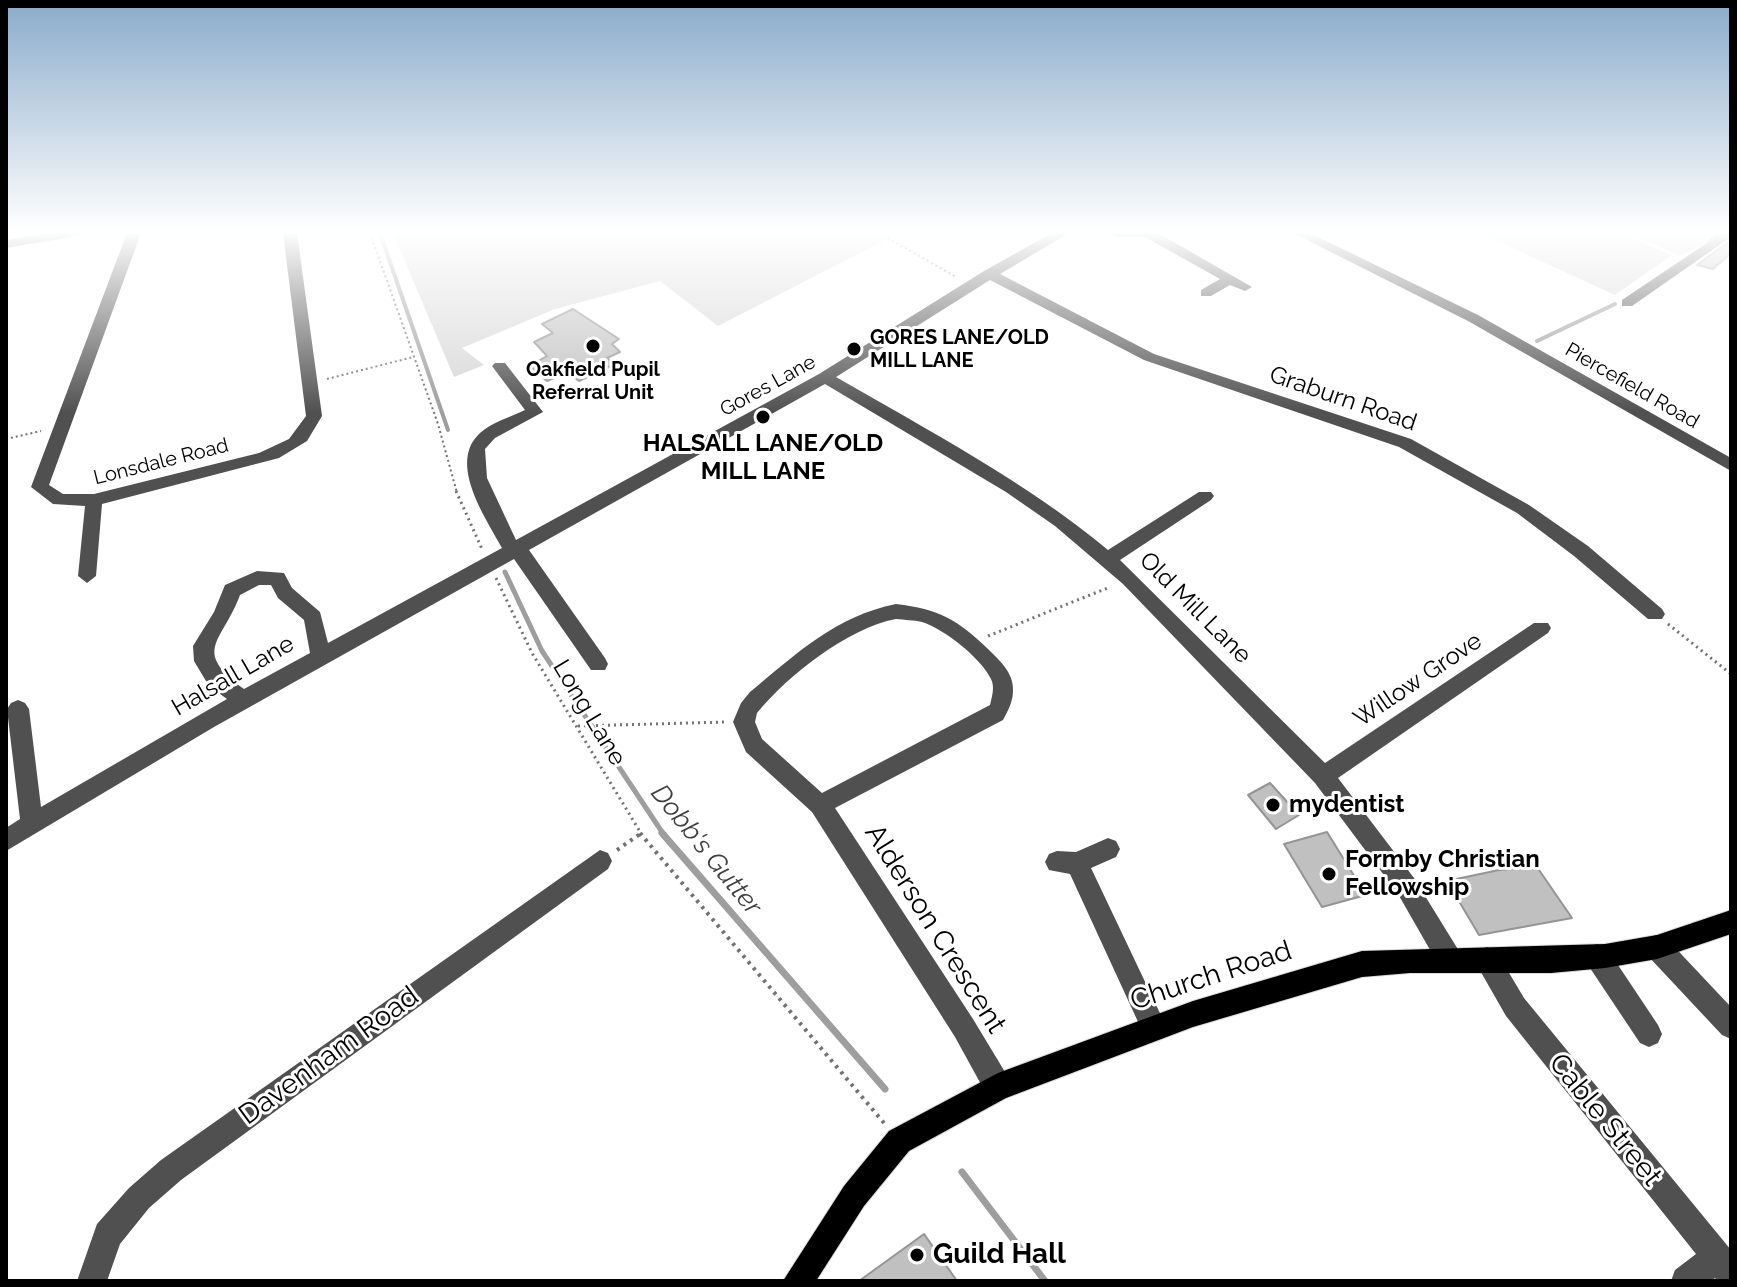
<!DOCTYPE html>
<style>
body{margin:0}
#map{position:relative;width:1737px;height:1287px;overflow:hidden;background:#fff;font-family:Raleway,sans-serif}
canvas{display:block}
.frame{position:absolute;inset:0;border:8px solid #000;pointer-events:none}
</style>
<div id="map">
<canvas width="1737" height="1287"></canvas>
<div class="frame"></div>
</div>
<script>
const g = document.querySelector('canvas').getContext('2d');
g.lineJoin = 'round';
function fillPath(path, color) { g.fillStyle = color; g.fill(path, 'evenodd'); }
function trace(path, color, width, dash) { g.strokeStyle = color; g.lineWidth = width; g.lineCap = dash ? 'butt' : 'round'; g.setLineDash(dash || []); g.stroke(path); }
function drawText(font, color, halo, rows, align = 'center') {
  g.font = font + ' Raleway,sans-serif'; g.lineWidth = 6; g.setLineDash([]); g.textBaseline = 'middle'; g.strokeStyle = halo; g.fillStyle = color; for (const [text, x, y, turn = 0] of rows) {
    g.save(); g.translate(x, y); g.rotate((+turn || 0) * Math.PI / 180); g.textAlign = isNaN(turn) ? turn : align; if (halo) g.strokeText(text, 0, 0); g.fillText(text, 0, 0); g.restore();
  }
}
const green = new Path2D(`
 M393,233H875L887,239L718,326L660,281L555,309L462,348L484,365L454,377Z
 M1480,233H1620L1672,255L1615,295Z
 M1626,233H1716L1714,239L1680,256Z`);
const streamFar2 = new Path2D(`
 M380,233L448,430
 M1537,341L1615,304`);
const streamFar1 = new Path2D(`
 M505,572L542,651L664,835`);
const stream = new Path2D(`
 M662,833L885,1089
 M962,1172L1045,1281`);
const building = new Path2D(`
 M1728,242L1731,253L1713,269L1697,265Z
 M573,309L619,339L612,344L620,352L607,358L615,364L579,381L568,372L547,381L529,366L547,356L534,342L553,333L542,324Z
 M1270,783L1299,815L1276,829L1248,795Z
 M1327,832L1366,895L1322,907L1284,844Z
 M1537,867L1572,918L1479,935L1447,881L1499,870Z
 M924,1234L957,1281H859Z`);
const pathFar2 = new Path2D(`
 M370,233L438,424L457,493
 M879,233L956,277
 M327,379L413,357
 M6,439L41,431`);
const pathFar1 = new Path2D(`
 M456,491L482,549
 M496,578L532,653L642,835
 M1668,624L1731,674
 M988,636L1110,587
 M578,726L726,722`);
const path = new Path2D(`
 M640,833L884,1123
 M617,850L640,834`);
const minor = new Path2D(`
 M48,233H78L71,237L6,248V240Z
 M127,233H141L49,485L63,494H94L259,453L289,439L306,416L283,233H297L322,416L307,441L279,458L102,504L96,576L87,583L78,576L85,506L53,504L31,487Z
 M1052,233H1069L1000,274L1154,354L1411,439L1529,505L1588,546L1662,609L1665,614L1662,619H1648L1574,556L1517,513L1399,447L1144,360L990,280L836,377C929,431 1025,481 1108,550L1199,492H1211L1214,496L1211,500L1120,560L1325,763L1534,623H1548L1551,628L1548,633L1338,778L1414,878L1459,951L1463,960L1459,969L1450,973L1441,969L1398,894L1315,783L1123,584L1055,526L1006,492L825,384L529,550L605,658L608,664L605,670H591L514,559L214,727L6,851V828L20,819L7,709L11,703L18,700L25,703L29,709L41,807L227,699L209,686L194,661L193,646L214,612L225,585L257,571L284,573L292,588L320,612L328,643L502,548C486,518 447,463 480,433C492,422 511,417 525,410L492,366L495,363H505L543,412L495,438L485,449L487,478L516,540L819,374L984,271ZM259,585H271L278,598L304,620L310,653L244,689C191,650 222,643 240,595Z
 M1109,233H1158L1252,287L1245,291L1230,285L1211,296H1201V290L1220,279L1145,237H1116Z
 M1293,233H1310L1478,315L1731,458V471L1468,321Z
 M1716,233H1730L1731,237L1632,306H1622V300L1707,243Z
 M896,604C939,609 958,620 988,649C1000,661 1014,673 1013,691C1013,701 1008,711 1003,720L835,808L973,1019L1008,1077L1012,1087L1008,1097L998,1101L988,1097L955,1037L812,812L746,752L733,722L741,703L750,692C796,654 836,616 896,604ZM896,619C904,620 914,620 922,622C944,629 981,658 991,679C995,687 992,696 990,705L822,793L762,739L755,722L757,713C788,675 848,628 896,619Z
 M1108,838L1116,841L1120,849L1116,857L1091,868L1167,1028L1163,1037L1154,1041L1145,1037L1070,874L1049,870L1045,862L1049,854L1057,851L1076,852Z
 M600,850L608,853L612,861L608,869L181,1180L149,1208L120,1244L107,1281H77L97,1224L129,1188L161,1160Z
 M1657,935L1666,938L1731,1007V1039L1722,1035L1648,956L1644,947L1648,938Z
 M1597,944L1606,947L1658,1025L1662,1034L1658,1043L1649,1047L1640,1043L1588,965L1584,956L1588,947Z
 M1487,947L1496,951L1524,998L1731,1250V1281H1717L1715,1278L1711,1281H1671L1675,1270L1696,1254L1506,1016L1474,960L1478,951Z`);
const major = new Path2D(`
 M1731,910V934L1657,959L1605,968L1551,973H1410L1362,977L1193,1027L1006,1098L909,1151L864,1206L816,1281H783L844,1186L889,1131L998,1073L1193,1001L1362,951L1605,944L1657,935Z`);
const markers = [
 [593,346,8,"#000"],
 [854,349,8,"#000"],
 [763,417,8,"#000"],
 [1273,805,8,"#000"],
 [1329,874,8,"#000"],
 [917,1255,8,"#000"]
];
const farPoinames = [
 ["GORES LANE/OLD",870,338],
 ["MILL LANE",870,361],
 ["Oakfield Pupil",593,370,"center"],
 ["Referral Unit",593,393,"center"]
];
const farStreetnames = [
 ["Gores Lane",768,386,-29],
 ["Piercefield Road",1632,386,30],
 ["Lonsdale Road",161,462,-14]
];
const streetNames = [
 ["Graburn Road",1343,399,19],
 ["Old Mill Lane",1195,608,45],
 ["Halsall Lane",233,676,-30],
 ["Willow Grove",1418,680,-34],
 ["Long Lane",589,713,59]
];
const poiNames = [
 ["HALSALL LANE/OLD",763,444,"center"],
 ["MILL LANE",763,472,"center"],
 ["mydentist",1289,805],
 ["Formby Christian",1345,860],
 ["Fellowship",1345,888]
];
const waterNames = [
 ["Dobb's Gutter",706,850,51]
];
const nearStreetnames = [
 ["Alderson Crescent",935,929,58],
 ["Church Road",1211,976,-18],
 ["Davenham Road",329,1056,-36],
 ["Cable Street",1605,1120,51]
];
const nearPoinames = [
 ["Guild Hall",933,1255]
];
fillPath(green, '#d7d7d7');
trace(streamFar2, '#9e9e9e', 4);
trace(streamFar1, '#9e9e9e', 5);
trace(stream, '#9e9e9e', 7);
fillPath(building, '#c0c0c0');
trace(building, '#949494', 2);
trace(major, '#dbdbdb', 2);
trace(pathFar2, '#727272', 2, [2, 3]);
trace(pathFar1, '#727272', 3, [2, 4]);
trace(path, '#727272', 4, [3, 5]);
fillPath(minor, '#505050');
fillPath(major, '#000');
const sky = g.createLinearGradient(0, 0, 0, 413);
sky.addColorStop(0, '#8aabca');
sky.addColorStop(0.56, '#fff');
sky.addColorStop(1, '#ffffff00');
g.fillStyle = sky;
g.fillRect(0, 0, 1737, 413);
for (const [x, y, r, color] of markers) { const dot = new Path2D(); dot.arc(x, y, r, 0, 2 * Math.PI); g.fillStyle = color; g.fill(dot); trace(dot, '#fff', 3); }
drawText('bold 20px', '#000', '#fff', farPoinames, 'left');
drawText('20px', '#000', '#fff', farStreetnames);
drawText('24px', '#000', '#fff', streetNames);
drawText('bold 24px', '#000', '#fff', poiNames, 'left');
drawText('italic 26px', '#3f3f3f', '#fff', waterNames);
drawText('28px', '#000', '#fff', nearStreetnames);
drawText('bold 28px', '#000', '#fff', nearPoinames, 'left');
</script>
